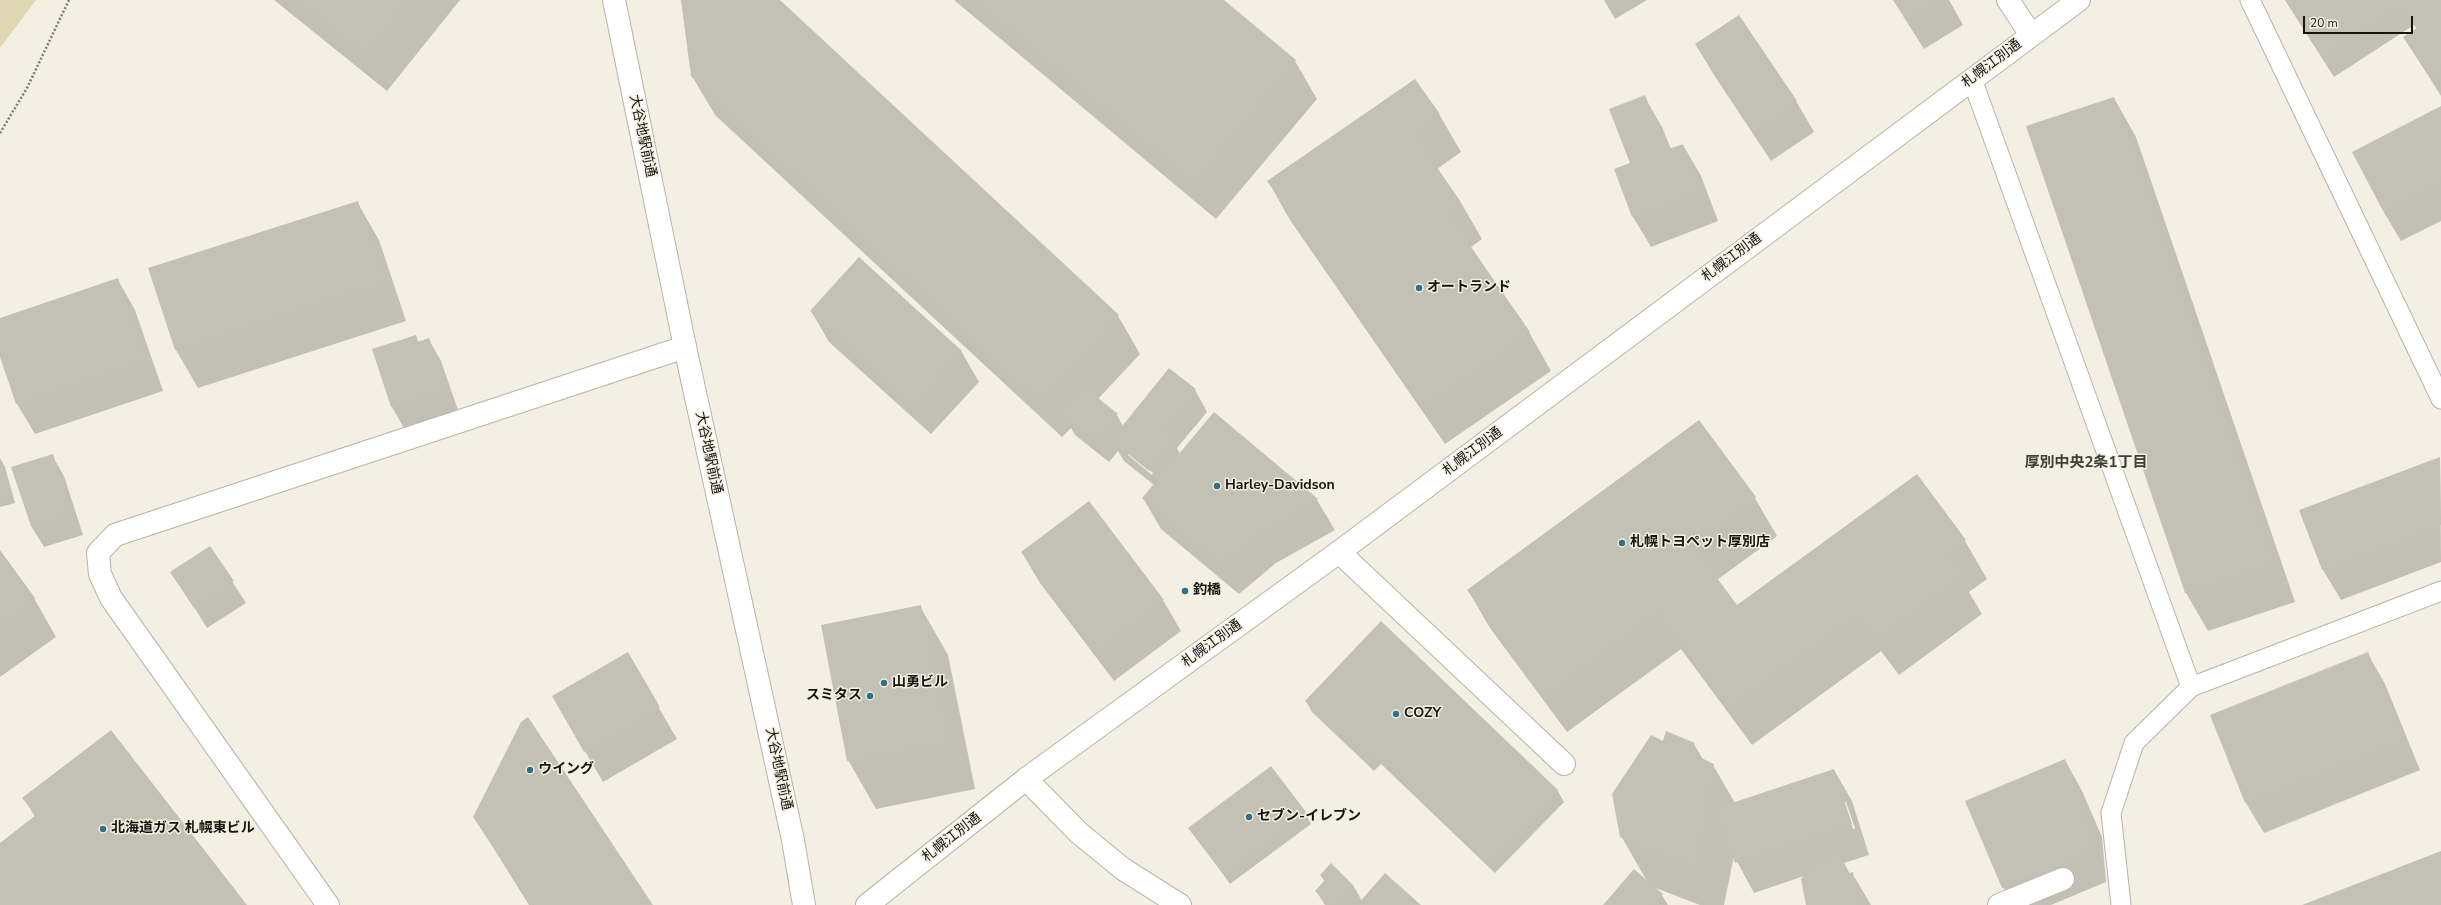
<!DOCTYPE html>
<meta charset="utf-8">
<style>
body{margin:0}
#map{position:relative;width:2441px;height:905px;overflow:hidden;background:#f3f0e3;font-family:"Nunito Sans",sans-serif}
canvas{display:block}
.scale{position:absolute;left:2303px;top:16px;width:110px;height:18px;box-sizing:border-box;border:2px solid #151410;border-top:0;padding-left:5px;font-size:12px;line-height:14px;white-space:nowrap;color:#151410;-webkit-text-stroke:3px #f3f0e3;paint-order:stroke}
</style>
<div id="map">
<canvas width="2441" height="905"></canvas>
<div class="scale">20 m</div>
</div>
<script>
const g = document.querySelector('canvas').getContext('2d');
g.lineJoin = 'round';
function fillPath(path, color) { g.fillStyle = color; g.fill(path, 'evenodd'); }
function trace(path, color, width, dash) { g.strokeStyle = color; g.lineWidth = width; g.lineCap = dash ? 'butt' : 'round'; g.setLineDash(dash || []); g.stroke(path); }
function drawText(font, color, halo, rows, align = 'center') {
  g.font = font + ' "Nunito Sans","Noto Sans JP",sans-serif'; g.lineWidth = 3; g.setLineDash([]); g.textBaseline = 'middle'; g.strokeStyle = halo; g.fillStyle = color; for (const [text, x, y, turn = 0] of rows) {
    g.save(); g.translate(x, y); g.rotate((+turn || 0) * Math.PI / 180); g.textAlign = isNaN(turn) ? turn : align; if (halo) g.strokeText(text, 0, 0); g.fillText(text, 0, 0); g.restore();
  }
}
const green = new Path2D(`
 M0,0H36L0,48Z`);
const shadow = new Path2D(`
 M274,0H460L387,91Z
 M682,0H779L1118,316L1140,354L1098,399L1117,415L1123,426L1195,390L1207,412L1177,448L1180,454L1214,413L1317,500L1335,530L1276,563L1239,594L1161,529L1143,498L1154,485L1124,461L1118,451L1109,462L1075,435L1071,428L1062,437L715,115L692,76ZM1128,453L1153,473L1152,475L1128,455Z
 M954,0H1222L1295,61L1317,99L1216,219Z
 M1604,0H1647L1615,19Z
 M1893,0H1949L1963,25L1924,49Z
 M2285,0H2441V96L2404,37L2417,29L2414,25L2334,77Z
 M1696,45L1796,101L1814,132L1771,161L1714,75Z
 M1644,96L1662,127L1671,149L1683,145L1701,176L1718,221L1651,247L1633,217L1615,170L1631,164Z
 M2114,98L2136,137L2295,602L2208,631L2186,593L2027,127Z
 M2441,107V221L2401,241L2383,211Z
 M1439,114L1461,152L1437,169L1460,201L1482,239L1470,248L1529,332L1551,371L1445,444L1290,220L1268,181Z
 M357,202L379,240L406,321L198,388L176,350L150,269Z
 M118,280L135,310L163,391L35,434L17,404L0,353V319Z
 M811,311L961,351L979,382L931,434L829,342Z
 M415,336L419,343L429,340L441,361L458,410L404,428L392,407Z
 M52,455L64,476L83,535L44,547L31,526Z
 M0,458L5,467L15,503L0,507Z
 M2440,459L2441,562L2341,600L2323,570L2301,511Z
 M1755,498L1777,536L1717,580L1737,606L1965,541L1987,579L1969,592L1982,614L1899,675L1881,651L1752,745L1681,649L1567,732L1490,628L1468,590Z
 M210,547L246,603L207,628L172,572Z
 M0,551L34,598L56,637L0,677Z
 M1022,553L1163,600L1181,631L1114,681L1040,583Z
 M920,606L948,655L975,789L876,809L848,760Z
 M1381,622L1558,791L1564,802L1495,873L1381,764L1374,771L1312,712L1306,701Z
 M627,653L677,739L603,782L553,696Z
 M2368,654L2385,684L2420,770L2264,833L2246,803L2211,716Z
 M1664,743L1694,744L1704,761L1713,765L1735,803L1834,770L1852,801L1869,855L1844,863L1850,874L1852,873L1871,905H1807L1804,876L1754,893L1734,856L1724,905H1700L1653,887L1662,895L1668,905H1605L1647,881L1621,836ZM1844,802H1846L1855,828L1853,829Z
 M2065,760L2082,791L2102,837L2106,882L2051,905H2013L2003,887Z
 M24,798L246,905H0V844L35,817Z
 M1305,813L1311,824L1230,884L1190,828Z
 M474,817L651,905H529Z
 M1321,876L1353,885L1362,901L1419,905H1325L1316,891L1325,882Z`);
const building = new Path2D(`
 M299,0H407L365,53Z
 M681,0H780L1119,315L1039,400L691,76Z
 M977,0H1224L1296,60L1194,181Z
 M1894,0H1936L1906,19Z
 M2285,0H2441V67L2428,75L2403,37L2417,28L2401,4L2321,56Z
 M1739,15L1797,101L1753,131L1695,44Z
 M1415,79L1440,114L1413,132L1460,201L1446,211L1530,332L1423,406L1267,181Z
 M1645,95L1666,150L1683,144L1701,190L1632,217L1614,169L1630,163L1609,109Z
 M2114,97L2273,563L2185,593L2026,126Z
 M2441,106V181L2383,211L2352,152Z
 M358,201L384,282L175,350L148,268Z
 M859,257L962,351L913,404L810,311Z
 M118,278L146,361L16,404L0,357V318Z
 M416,335L418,342L429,338L446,389L391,407L372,349Z
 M1169,368L1196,389L1162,430L1174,440L1149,471L1111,440Z
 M1083,386L1118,414L1096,441L1061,413Z
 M1214,412L1318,499L1258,533L1221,563L1142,498Z
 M1699,420L1756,497L1692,544L1737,605L1917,474L1966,540L1946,555L1961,575L1876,638L1858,613L1729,707L1658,611L1544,695L1467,590Z
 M53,454L71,513L31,526L11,467Z
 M2440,457L2441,525L2322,570L2299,510Z
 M0,459L10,492L0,495Z
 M1089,501L1164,600L1096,651L1021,552Z
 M210,546L234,581L194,608L170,572Z
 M0,550L35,598L0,623Z
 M921,605L948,741L847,761L821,625Z
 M1381,621L1558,790L1488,863L1374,754L1368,761L1305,701Z
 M628,652L660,707L584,752L552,696Z
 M2368,652L2403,739L2245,803L2210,715Z
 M528,717L653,905H532L473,817L521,722Z
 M111,730L247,905H0V843L36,815L22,798Z
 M1666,731L1695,743L1689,752L1714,764L1695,866L1620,837L1612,794L1651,735L1663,741Z
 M2065,759L2084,806L2089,851L2002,888L1965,801Z
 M1271,766L1306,812L1223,874L1188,828Z
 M1834,769L1852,824L1735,863L1717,808Z
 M2441,851V905H2302Z
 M1841,857L1845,874L1853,872L1859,905H1806L1801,879L1817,862Z
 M1331,863L1353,885L1334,905H1330L1315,891L1325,880L1320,875Z
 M1634,869L1663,894L1654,905H1603Z
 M1385,873L1421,905H1357Z`);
const path = new Path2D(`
 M0,133L27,88L69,0`);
const service = new Path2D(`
 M2250,0L2441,399
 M1972,79L2191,687L2134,743L2111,813L2121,905
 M2191,687L2441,591`);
const minor = new Path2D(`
 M2008,0L2031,35
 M1339,552L1564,764
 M328,905L111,598L100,574L98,553L115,535L685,347
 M1999,905L2063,879`);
const tertiary = new Path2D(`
 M614,0L685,347L793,840L804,905
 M1026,779L1079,833L1123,869L1180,905`);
const trunk = new Path2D(`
 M867,905L1026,779L1339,552L2079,0`);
const markers = [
 [1419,288,4,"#317085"],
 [1217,486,4,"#317085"],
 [1622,543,4,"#317085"],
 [1185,591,4,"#317085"],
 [884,683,4,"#317085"],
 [870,696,4,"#317085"],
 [1396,714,4,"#317085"],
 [530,770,4,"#317085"],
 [1249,817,4,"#317085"],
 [103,829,4,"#317085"]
];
const streetNames = [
 ["札幌江別通",1992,64,-37],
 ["大谷地駅前通",642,136,78],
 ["札幌江別通",1732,258,-37],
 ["札幌江別通",1473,452,-37],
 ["大谷地駅前通",708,453,78],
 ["札幌江別通",1212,644,-36],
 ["大谷地駅前通",778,769,78],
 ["札幌江別通",952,838,-38]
];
const poiNames = [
 ["オートランド",1427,288],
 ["Harley-Davidson",1225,486],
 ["札幌トヨペット厚別店",1630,543],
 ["釣橋",1193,591],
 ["山勇ビル",892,683],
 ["スミタス",862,696,"right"],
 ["COZY",1404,714],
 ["ウイング",538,770],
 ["セブン-イレブン",1257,817],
 ["北海道ガス 札幌東ビル",111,829]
];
const neighbourhoodNames = [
 ["厚別中央2条1丁目",2086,463]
];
fillPath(green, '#ded7b1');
fillPath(shadow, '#0003');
fillPath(building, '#c3c1b4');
trace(service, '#b6b4a7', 21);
trace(minor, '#b6b4a7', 24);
trace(tertiary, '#b6b4a7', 24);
trace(trunk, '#b6b4a7', 24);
trace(path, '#7b7971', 2.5, [2, 2]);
trace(service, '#fff', 19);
trace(minor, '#fff', 22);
trace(tertiary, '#fff', 22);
trace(trunk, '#fff', 22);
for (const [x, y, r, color] of markers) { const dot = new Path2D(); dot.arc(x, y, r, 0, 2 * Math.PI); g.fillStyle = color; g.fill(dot); trace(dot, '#f3f0e3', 1.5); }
drawText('14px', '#151410', '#f3f0e3', streetNames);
drawText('bold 14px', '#151410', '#f3f0e3', poiNames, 'left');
drawText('bold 15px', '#403e33', '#f3f0e3', neighbourhoodNames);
</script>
